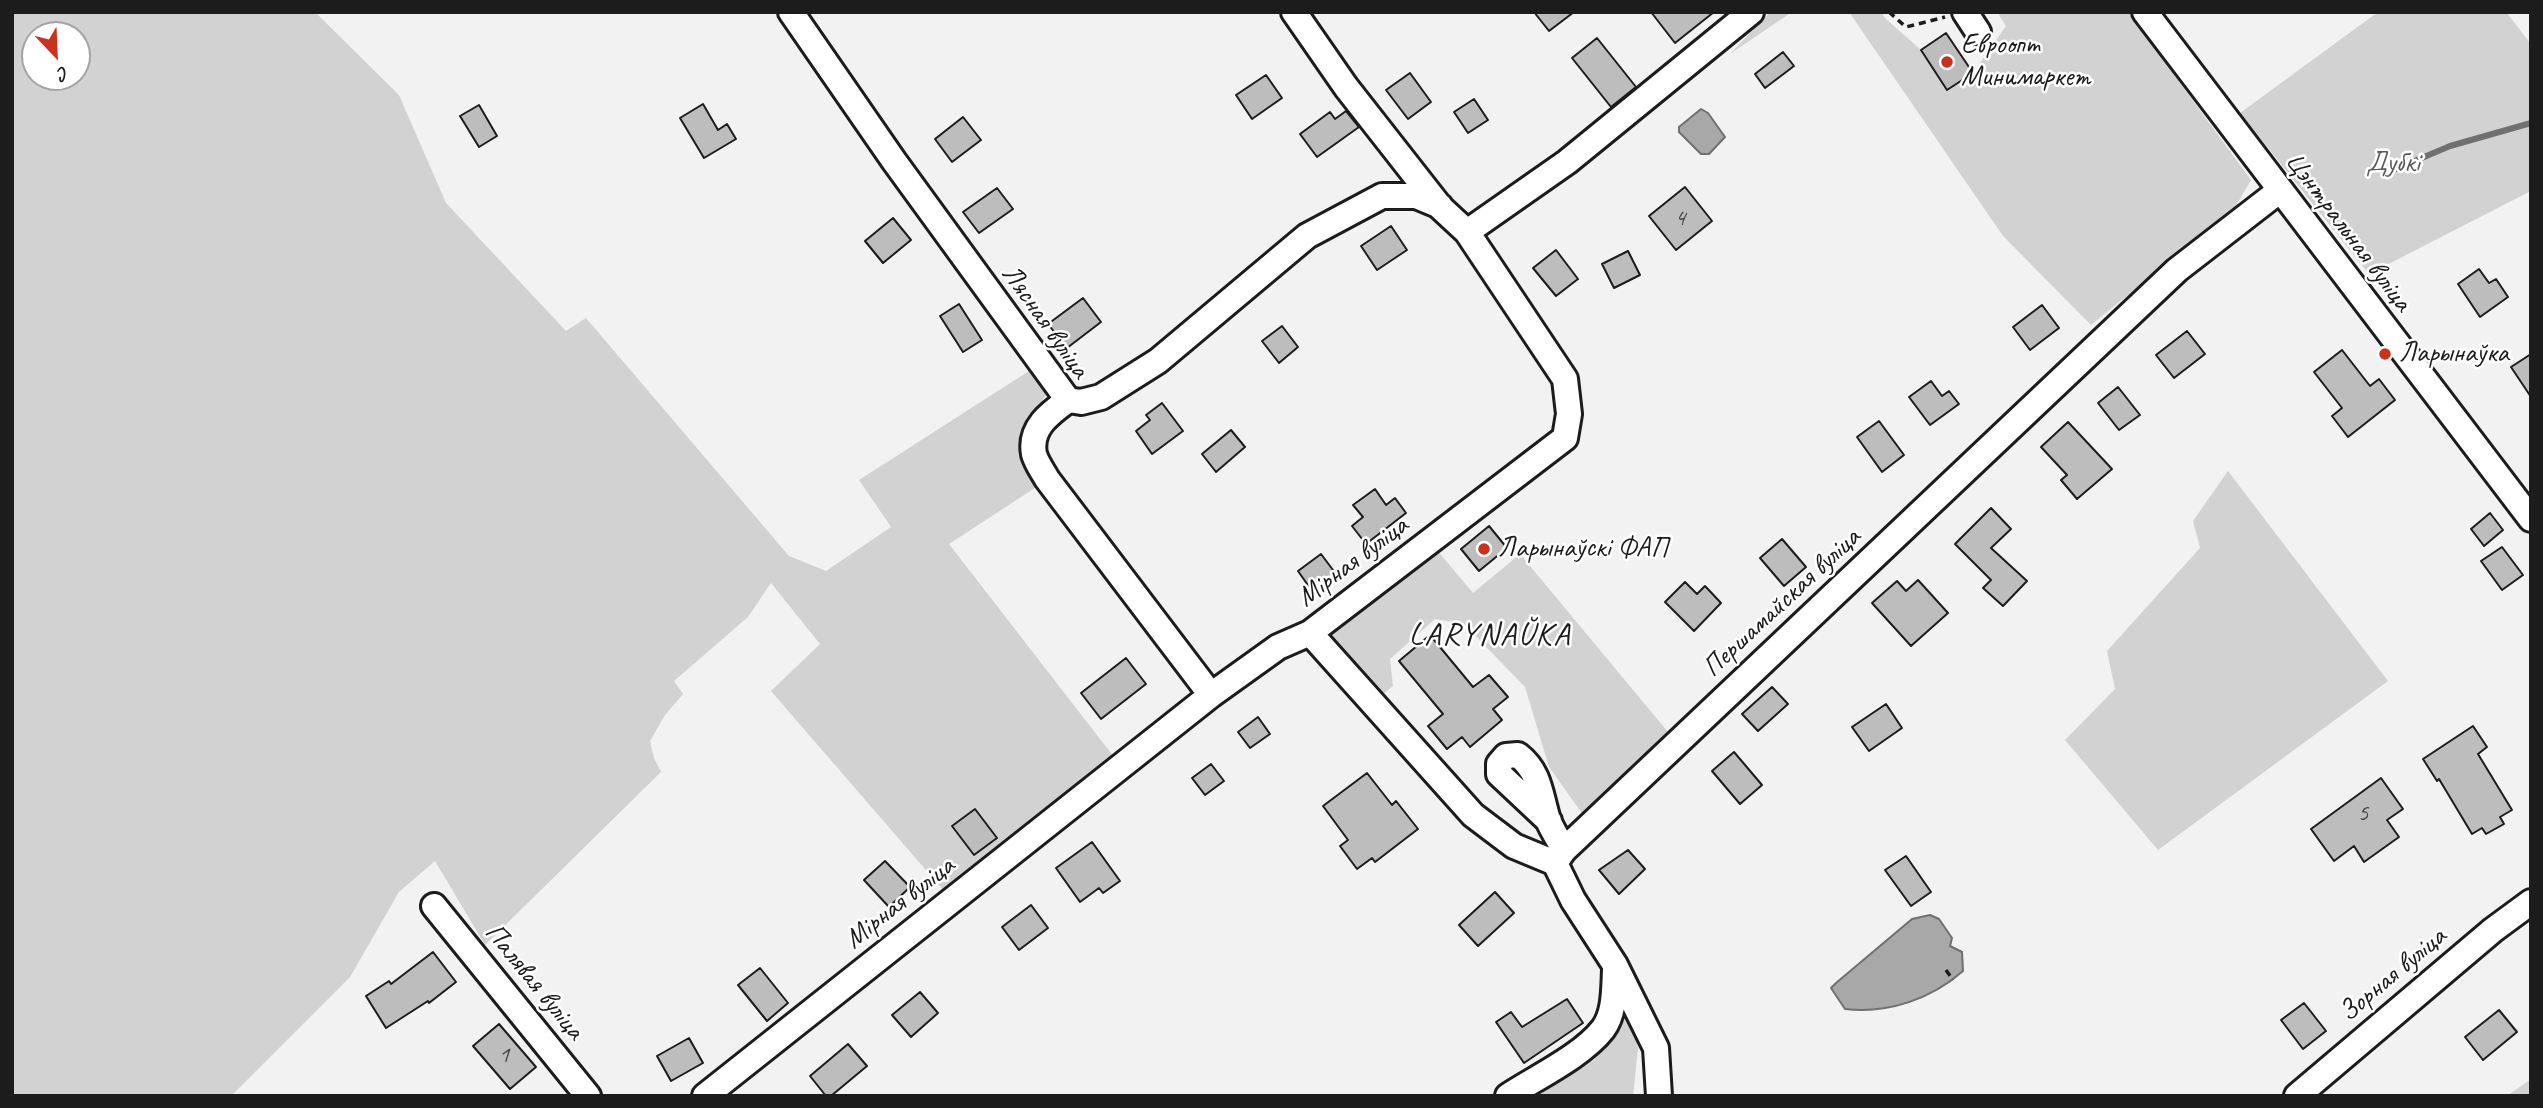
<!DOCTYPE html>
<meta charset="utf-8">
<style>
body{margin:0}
#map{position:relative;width:2543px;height:1108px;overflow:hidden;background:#f2f2f2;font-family:Caveat,sans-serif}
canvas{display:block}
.frame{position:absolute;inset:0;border:14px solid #1c1c1c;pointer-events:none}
.north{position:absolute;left:21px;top:21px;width:70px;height:70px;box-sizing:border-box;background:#fff;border:2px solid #a4a4a4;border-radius:50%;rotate:157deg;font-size:19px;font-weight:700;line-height:28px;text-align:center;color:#1c1c1c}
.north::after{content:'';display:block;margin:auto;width:24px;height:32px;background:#c8321e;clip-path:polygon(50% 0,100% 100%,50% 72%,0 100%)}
</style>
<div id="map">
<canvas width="2543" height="1108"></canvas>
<div class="frame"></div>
<div class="north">С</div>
</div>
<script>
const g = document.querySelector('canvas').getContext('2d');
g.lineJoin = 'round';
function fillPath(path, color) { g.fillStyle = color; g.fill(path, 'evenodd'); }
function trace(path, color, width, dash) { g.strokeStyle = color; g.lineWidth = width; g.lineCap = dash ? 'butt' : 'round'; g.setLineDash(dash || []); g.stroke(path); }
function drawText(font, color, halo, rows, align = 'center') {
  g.font = font + ' Caveat,sans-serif'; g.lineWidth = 5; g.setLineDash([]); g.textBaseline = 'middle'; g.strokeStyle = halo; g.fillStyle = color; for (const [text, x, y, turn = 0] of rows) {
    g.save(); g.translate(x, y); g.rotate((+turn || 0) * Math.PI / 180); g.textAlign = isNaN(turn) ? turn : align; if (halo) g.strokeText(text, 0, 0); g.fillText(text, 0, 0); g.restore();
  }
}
const green = new Path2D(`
 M12,12H315L399,95L446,203L566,331L586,318L789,556L826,571L891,527L859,480L1029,371L1046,395C1018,436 1012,440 1038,486L949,544L1114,757L944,891L771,691L820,644L771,583L748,617L674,681L683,694L665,715L650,741L654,758L661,772L485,945L435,861L399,892L350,977L231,1096H12ZM35,35H77V77H35Z
 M1770,12H1792L1730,54Z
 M1849,12H1881L1885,18L1921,50L1948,90L1973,73L2006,26L1997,12H2128L2251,180L2234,209L2091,325L2003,236Z
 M2378,12H2506L2531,44V191L2369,274L2240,113Z
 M2228,471L2388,681L2158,850L2065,740L2115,689L2107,651L2200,548L2193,521Z
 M1436,549L1473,593L1520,554L1668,732L1584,816L1549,767L1525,687L1464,624L1435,619L1390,659L1393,686L1378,699L1322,633Z
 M1623,997L1638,1048L1633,1096H1536L1594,1060L1617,1024Z
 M2531,1079V1096H2507Z`);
const water = new Path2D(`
 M1701,109L1708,113L1725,137L1709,154H1701L1679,132V127Z
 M1930,915L1939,919L1952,938L1950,946L1962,952L1963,971C1931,999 1888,1014 1845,1009L1831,988L1836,983L1912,919Z`);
const stream = new Path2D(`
 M2384,174L2450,146L2531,123`);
const building = new Path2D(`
 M1534,12H1574L1549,31Z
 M1651,12H1714L1675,43Z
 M1946,33L1973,73L1947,90L1921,50Z
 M1597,38L1636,87L1611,107L1572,58Z
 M1783,52L1794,66L1765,88L1755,74Z
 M1410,73L1431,102L1408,119L1386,90Z
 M1266,75L1282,98L1252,119L1236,95Z
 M1474,99L1488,120L1468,133L1454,112Z
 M703,104L718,130L727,124L736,139L704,158L680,118Z
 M479,105L497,136L479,147L460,116Z
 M1346,111L1359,127L1317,157L1300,134L1330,112L1335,119Z
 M963,117L981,140L952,162L935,139Z
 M1685,187L1712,221L1676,250L1649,216Z
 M997,188L1013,209L979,233L963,212Z
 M893,218L911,240L883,263L865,241Z
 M1391,226L1407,250L1377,270L1361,246Z
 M1556,250L1578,279L1556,296L1533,268Z
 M1628,251L1640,275L1614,288L1602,264Z
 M2479,269L2489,283L2496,279L2508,297L2480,317L2458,284Z
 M1083,298L1101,322L1067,348L1048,324Z
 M959,304L982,340L963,352L940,316Z
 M2042,305L2059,328L2030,350L2013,327Z
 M1282,326L1298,347L1279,363L1262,341Z
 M2187,331L2205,354L2174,378L2156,355Z
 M2342,350L2370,386L2379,379L2395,400L2348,437L2332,416L2342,408L2314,372Z
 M2531,354V397L2511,367Z
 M1931,381L1942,396L1949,391L1959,404L1930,425L1909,397Z
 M2118,387L2140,415L2119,430L2098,403Z
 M1162,403L1183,431L1152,454L1136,431L1150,420L1146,415Z
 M1879,421L1904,455L1882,472L1857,437Z
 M2068,422L2112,469L2077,499L2061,480L2067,475L2041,447Z
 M1231,430L1245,447L1216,472L1202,454Z
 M1375,489L1386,505L1395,498L1406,513L1366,544L1352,526L1363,517L1353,505Z
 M1991,508L2011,529L1991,548L2027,581L2003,606L1983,588L1991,580L1955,544Z
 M2490,513L2503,530L2484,546L2471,529Z
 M1489,526L1507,548L1479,571L1461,549Z
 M1782,539L1806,567L1784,586L1760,558Z
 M2502,547L2523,575L2502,590L2481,561Z
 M1321,554L1336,574L1312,591L1298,571Z
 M1918,580L1948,613L1911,646L1872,603L1897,581L1906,591Z
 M1685,582L1697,594L1705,586L1721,603L1694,631L1665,602Z
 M1430,635L1473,687L1489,675L1508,697L1493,709L1502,720L1470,747L1462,737L1447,749L1428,726L1443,714L1399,661Z
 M1126,658L1146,684L1101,719L1081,693Z
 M1772,687L1788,704L1758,731L1742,714Z
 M1886,704L1902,728L1869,751L1852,727Z
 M1258,717L1270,734L1250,748L1238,732Z
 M2473,726L2487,747L2478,754L2512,810L2500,817L2504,824L2486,834L2482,828L2472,834L2439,779L2437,781L2423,759Z
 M1734,752L1762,785L1740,804L1712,771Z
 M1211,764L1224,781L1205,795L1192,778Z
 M1367,773L1392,805L1396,801L1418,829L1375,862L1372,858L1357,869L1340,846L1348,840L1323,806Z
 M2381,778L2403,809L2387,820L2399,837L2364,862L2354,846L2334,861L2311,829Z
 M975,809L997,838L974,855L952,826Z
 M1092,842L1120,881L1103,893L1099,888L1080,902L1056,868Z
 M1628,850L1645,869L1619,894L1599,870Z
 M1906,856L1931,892L1911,906L1885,870Z
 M885,861L910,887L889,907L864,880Z
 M1495,892L1514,913L1478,946L1459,925Z
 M1031,905L1048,928L1019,950L1002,927Z
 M433,952L456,982L429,1003L428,1001L386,1028L366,996L389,981L391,984Z
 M760,968L788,1003L767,1021L738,985Z
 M920,992L938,1013L911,1037L892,1015Z
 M1567,999L1583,1023L1524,1063L1496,1022L1511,1012L1522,1027Z
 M2304,1003L2326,1031L2303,1049L2281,1020Z
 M2499,1010L2517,1032L2483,1060L2465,1037Z
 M499,1024L536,1067L510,1089L473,1046Z
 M689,1038L703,1063L671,1081L657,1056Z
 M848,1044L867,1066L831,1096H826L810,1076Z`);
const path = new Path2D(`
 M1889,12L1906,27L1945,17
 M1946,970L1953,980`);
const minor = new Path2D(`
 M791,12L894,161L1068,400
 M1965,12L1978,32
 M2145,12L2531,519
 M1467,232L1567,162L1751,12
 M1068,400L1081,402L1101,397L1158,361L1307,236L1382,196H1416L1440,206
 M1068,400C1050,413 1029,428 1034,454C1036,462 1043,472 1047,479L1211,695
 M1310,633L1473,815L1514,846L1555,863
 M1549,821L1499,774V764L1506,756L1518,755C1540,772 1540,794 1548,820C1552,830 1559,840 1564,850
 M434,906L588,1096
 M705,1096L1211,695L1278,647L1310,633L1565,438L1569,414L1565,379L1467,232L1440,207L1346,87L1294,12
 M1508,1096C1537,1077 1582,1056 1603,1029C1615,1013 1614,989 1615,970
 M1659,1096L1656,1048L1615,965L1573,900L1555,863L1564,850L2177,270L2279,191
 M2297,1096L2493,930L2531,902`);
const markers = [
 [1947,62,7,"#c8321e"],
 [2385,354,7,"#c8321e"],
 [1484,549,7,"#c8321e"]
];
const numberNames = [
 ["4",1680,219],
 ["5",2363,814],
 ["1",504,1056]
];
const poiNames = [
 ["Евроопт",1961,46],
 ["Минимаркет",1961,78],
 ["Ларынаўка",2399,354],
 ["Ларынаўскі ФАП",1498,549]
];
const parkNames = [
 ["Дубкі",2393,164]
];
const streetNames = [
 ["Цэнтральная вуліца",2348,232,53],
 ["Лясная вуліца",1045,322,55],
 ["Мірная вуліца",1353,562,-37],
 ["Першамайская вуліца",1782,603,-43],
 ["Мірная вуліца",900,903,-38],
 ["Зорная вуліца",2393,975,-40],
 ["Палявая вуліца",534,982,51]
];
const quarterNames = [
 ["LARYNAŬKA",1490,636]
];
fillPath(green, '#d2d2d2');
fillPath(water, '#a8a8a8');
trace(water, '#707070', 2);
trace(stream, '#707070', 6);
fillPath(building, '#bdbdbd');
trace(building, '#1c1c1c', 2);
trace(minor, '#1c1c1c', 30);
trace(path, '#1c1c1c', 3.5, [7, 5]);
trace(minor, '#fff', 24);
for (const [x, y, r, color] of markers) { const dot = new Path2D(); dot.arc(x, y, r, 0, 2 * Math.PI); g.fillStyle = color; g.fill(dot); trace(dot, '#fff', 2.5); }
drawText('24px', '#444', null, numberNames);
drawText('28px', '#1c1c1c', '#fff', poiNames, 'left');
drawText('28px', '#5c5c5c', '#fff', parkNames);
drawText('28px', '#1c1c1c', '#fff', streetNames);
g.letterSpacing = '2px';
drawText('32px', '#1c1c1c', '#fff', quarterNames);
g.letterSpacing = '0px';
</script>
